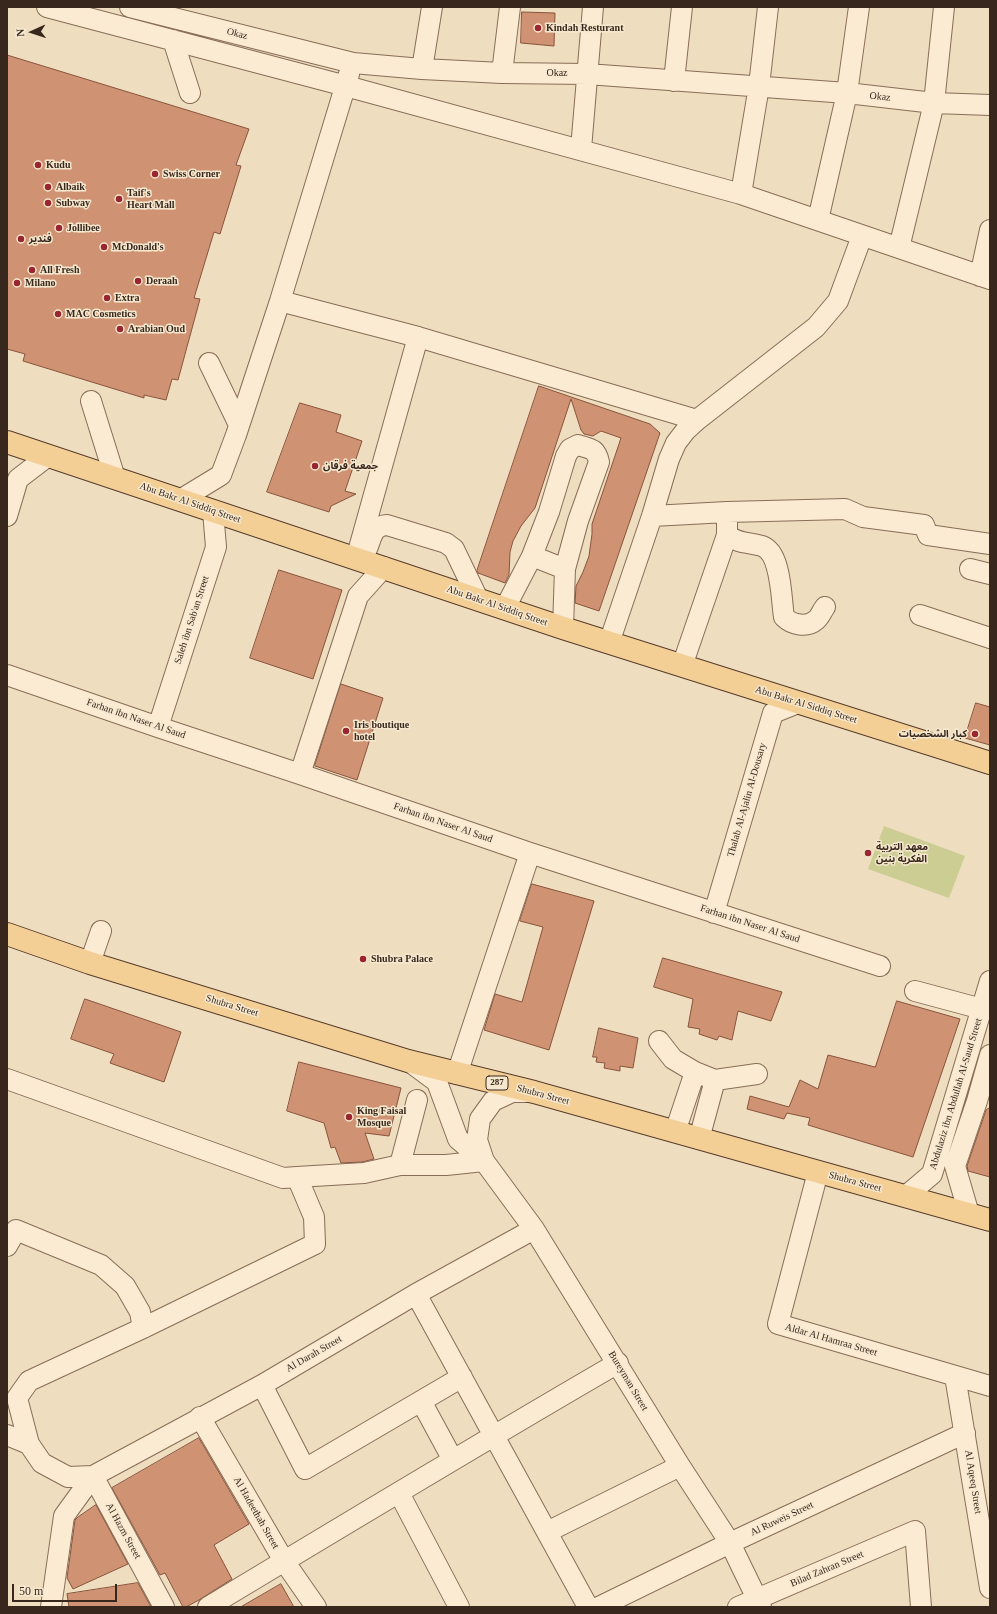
<!DOCTYPE html>
<meta charset="utf-8">
<style>
body{margin:0}
#map{position:relative;width:997px;height:1614px;overflow:hidden;background:#efddbf;font-family:"Times New Roman",serif}
canvas{display:block}
.frame{position:absolute;inset:0;border:8px solid #37271c;pointer-events:none}
.north{position:absolute;left:12px;top:12px;width:40px;height:40px;-webkit-text-stroke:3px #f6e8cf;paint-order:stroke;rotate:267deg;font-size:11px;font-weight:700;line-height:16px;text-align:center;color:#37271c}
.north::after{content:'';display:block;margin:auto;width:14px;height:18px;background:#37271c;clip-path:polygon(50% 0,100% 100%,50% 72%,0 100%)}
.scale{position:absolute;left:12px;top:1584px;width:105px;height:18px;box-sizing:border-box;border:2px solid #37271c;border-top:0;padding-left:5px;font-size:12px;line-height:14px;white-space:nowrap;color:#37271c;-webkit-text-stroke:3px #f6e8cf;paint-order:stroke}
</style>
<div id="map">
<canvas width="997" height="1614"></canvas>
<div class="frame"></div>
<div class="north">N</div>
<div class="scale">50 m</div>
</div>
<script>
const g = document.querySelector('canvas').getContext('2d');
g.lineJoin = 'round';
function fillPath(path, color) { g.fillStyle = color; g.fill(path, 'evenodd'); }
function trace(path, color, width, dash) { g.strokeStyle = color; g.lineWidth = width; g.lineCap = dash ? 'butt' : 'round'; g.setLineDash(dash || []); g.stroke(path); }
function drawText(font, color, halo, rows, align = 'center') {
  g.font = font + ' "Times New Roman","Noto Sans Arabic",serif'; g.lineWidth = 3; g.setLineDash([]); g.textBaseline = 'middle'; g.strokeStyle = halo; g.fillStyle = color; for (const [text, x, y, turn = 0] of rows) {
    g.save(); g.translate(x, y); g.rotate((+turn || 0) * Math.PI / 180); g.textAlign = isNaN(turn) ? turn : align; if (halo) g.strokeText(text, 0, 0); g.fillText(text, 0, 0); g.restore();
  }
}
const green = new Path2D(`
 M884,826L965,856L949,898L868,869Z`);
const building = new Path2D(`
 M522,12L555,13L554,46L521,43Z
 M7,55L249,129L236,165L241,166L220,234L214,232L194,298L200,299L178,380L172,379L166,400L144,395V398L23,361L25,354L7,349Z
 M539,386L650,424L660,433L599,611L575,603L576,586L583,572L589,556L592,534V524L621,438L601,431L593,436L584,434L581,430L571,399L535,508L521,526L513,541L510,552L509,575L505,583L478,573L477,571Z
 M300,403L341,415L336,432L362,441L345,491L356,494L331,506L329,512L267,492Z
 M279,570L342,590L313,679L250,658Z
 M341,684L383,698L357,780L315,766Z
 M976,703L990,707V745L965,738Z
 M532,884L594,901L549,1050L484,1030L495,994L522,1002L543,927L520,921Z
 M663,958L782,992L771,1021L738,1011L732,1040L719,1036L717,1040L699,1034L700,1029L688,1027L693,999L654,987Z
 M85,999L181,1032L164,1082L110,1063L114,1054L71,1039Z
 M897,1001L960,1019L913,1157L808,1125L810,1118L787,1113L784,1119L747,1109L750,1096L789,1107L800,1080L818,1089L828,1055L875,1067Z
 M599,1028L638,1038L633,1068L620,1066V1071L604,1068L605,1063L596,1062L597,1057H593Z
 M299,1062L401,1088L389,1136L365,1133L374,1159L362,1162L341,1163L335,1147L331,1148L324,1123L287,1111Z
 M990,1108V1177L968,1171L967,1166L986,1110Z
 M199,1438L249,1524L214,1545L232,1579L199,1600L186,1607H183L165,1573L160,1575L112,1488Z
 M96,1505L128,1564L73,1589L67,1578L75,1520L78,1517Z
 M138,1583L151,1607H69L67,1594Z
 M281,1584L294,1607H241Z`);
const minor = new Path2D(`
 M47,7L346,86L741,194L990,279
 M130,7L353,63L422,69L502,73L587,74L847,93L934,103L990,105
 M173,40L190,93
 M422,69L432,7
 M502,73L510,7
 M674,81L682,7
 M581,149L593,7
 M741,194L759,86L768,7
 M818,220L847,93L859,7
 M899,248L934,103L944,7
 M980,276L990,230
 M280,301L418,337L697,420
 M209,363L239,425
 M91,401L115,478
 M180,500L221,475L236,435L280,301L349,74
 M727,512V535C739,544 749,542 762,546C782,553 781,600 784,617C792,625 807,628 816,620C820,617 822,611 825,607
 M7,516L18,479L48,456
 M652,516L727,512L845,509L863,517L924,525L928,535L990,544
 M367,549C372,537 372,526 387,525L446,543L454,549L478,599
 M532,556L565,569
 M356,559L418,337
 M970,569L990,574
 M505,608L532,556L549,512L566,456L570,449L578,445C591,449 596,448 599,462L578,521L565,569L563,628
 M920,615L990,638
 M609,643L652,516L669,459L676,443L686,430L697,420L816,327L838,301L862,236
 M682,666L727,535
 M7,675L158,727L300,774L530,853L880,966
 M158,727L216,547L213,511
 M300,774L358,596L384,567
 M714,913L773,713L798,703
 M90,963L101,931
 M915,991L982,1009
 M659,1041L673,1059L695,1072L715,1080L757,1074
 M410,1062L437,1082L458,1139L484,1161L534,1229L680,1466L730,1543L761,1607
 M457,1074L530,853
 M7,1079L283,1178L297,1177L314,1217L315,1244L143,1328L29,1381L17,1398L29,1444L42,1463L68,1477L93,1476
 M675,1132L695,1072
 M699,1139L715,1080
 M484,1161L477,1140L480,1119L493,1101L512,1092H529
 M400,1165L417,1100
 M818,1172L778,1324L990,1386
 M297,1177L364,1173L400,1165H446L484,1161
 M906,1196L932,1174L990,981
 M969,1214L955,1166L977,1101L990,1055
 M7,1246L16,1230L101,1265L125,1286L140,1312L143,1328
 M416,1294L588,1607
 M955,1376L990,1588
 M262,1385L305,1469L462,1377
 M421,1401L453,1460
 M200,1417L284,1561L316,1607
 M7,1435L29,1444
 M93,1476L164,1607
 M399,1493L459,1607
 M547,1532L680,1466
 M51,1607L64,1516L93,1476L262,1385L416,1294L534,1229
 M208,1607C344,1525 480,1443 618,1363
 M599,1607L730,1543L965,1433
 M738,1607L915,1531L921,1607`);
const major = new Path2D(`
 M7,442L563,628L990,763
 M7,934L90,963L408,1061L534,1092L990,1220`);
const markers = [
 [538,28,4,"#99252f"],
 [38,165,4,"#99252f"],
 [155,174,4,"#99252f"],
 [48,187,4,"#99252f"],
 [119,199,4,"#99252f"],
 [48,203,4,"#99252f"],
 [59,228,4,"#99252f"],
 [21,239,4,"#99252f"],
 [104,247,4,"#99252f"],
 [32,270,4,"#99252f"],
 [138,281,4,"#99252f"],
 [17,283,4,"#99252f"],
 [107,298,4,"#99252f"],
 [58,314,4,"#99252f"],
 [120,329,4,"#99252f"],
 [315,466,4,"#99252f"],
 [346,731,4,"#99252f"],
 [975,734,4,"#99252f"],
 [868,853,4,"#99252f"],
 [363,959,4,"#99252f"],
 [349,1117,4,"#99252f"]
];
const shields = [
 [497,1083,22]
];
const shieldNames = [
 ["287",497,1083]
];
const poiNames = [
 ["Kindah Resturant",546,28],
 ["Kudu",46,165],
 ["Swiss Corner",163,174],
 ["Albaik",56,187],
 ["Taif's",127,193],
 ["Heart Mall",127,205],
 ["Subway",56,203],
 ["Jollibee",67,228],
 ["فندير",29,239],
 ["McDonald's",112,247],
 ["All Fresh",40,270],
 ["Deraah",146,281],
 ["Milano",25,283],
 ["Extra",115,298],
 ["MAC Cosmetics",66,314],
 ["Arabian Oud",128,329],
 ["جمعية فرقان",323,466],
 ["Iris boutique",354,725],
 ["hotel",354,737],
 ["كبار الشخصيات",967,734,"right"],
 ["معهد التربية",876,847],
 ["الفكرية بنين",876,859],
 ["Shubra Palace",371,959],
 ["King Faisal",357,1111],
 ["Mosque",357,1123]
];
const streetNames = [
 ["Okaz",237,34,14],
 ["Okaz",557,73],
 ["Okaz",880,97,6],
 ["Abu Bakr Al Siddiq Street",190,503,19],
 ["Abu Bakr Al Siddiq Street",497,606,19],
 ["Saleh ibn Sab'an Street",192,620,-72],
 ["Abu Bakr Al Siddiq Street",806,705,17],
 ["Farhan ibn Naser Al Saud",136,719,19],
 ["Thalab Al-Ajalin Al-Dousary",747,800,-74],
 ["Farhan ibn Naser Al Saud",443,823,19],
 ["Farhan ibn Naser Al Saud",750,924,18],
 ["Shubra Street",232,1006,17],
 ["Abdulaziz ibn Abdullah Al-Saud Street",956,1094,-73],
 ["Shubra Street",543,1095,15],
 ["Shubra Street",855,1182,15],
 ["Aldar Al Hamraa Street",831,1340,16],
 ["Al Darah Street",314,1354,-30],
 ["Bureyman Street",628,1381,59],
 ["Al Aqeeq Street",973,1482,81],
 ["Al Hadeethah Street",256,1513,60],
 ["Al Ruweis Street",782,1519,-25],
 ["Al Hazm Street",123,1531,61],
 ["Bilad Zahran Street",827,1569,-23]
];
fillPath(green, '#cbcd93');
fillPath(building, '#cf9273');
trace(building, '#88543c', 1);
trace(minor, '#886d57', 22);
trace(major, '#563c2b', 24);
trace(minor, '#faebd2', 20);
trace(major, '#f4cf95', 22);
for (const [x, y, r, color] of markers) { const dot = new Path2D(); dot.arc(x, y, r, 0, 2 * Math.PI); g.fillStyle = color; g.fill(dot); trace(dot, '#f6e8cf', 1.5); }
for (const [x, y, w] of shields) { const box = new Path2D(); box.roundRect(x - w / 2, y - 7, w, 14, 3); g.fillStyle = '#f6e8cf'; g.fill(box); trace(box, '#37271c', 1); }
drawText('bold 9px', '#37271c', null, shieldNames);
drawText('bold 10px', '#37271c', '#f6e8cf', poiNames, 'left');
drawText('10px', '#37271c', '#f6e8cf', streetNames);
</script>
